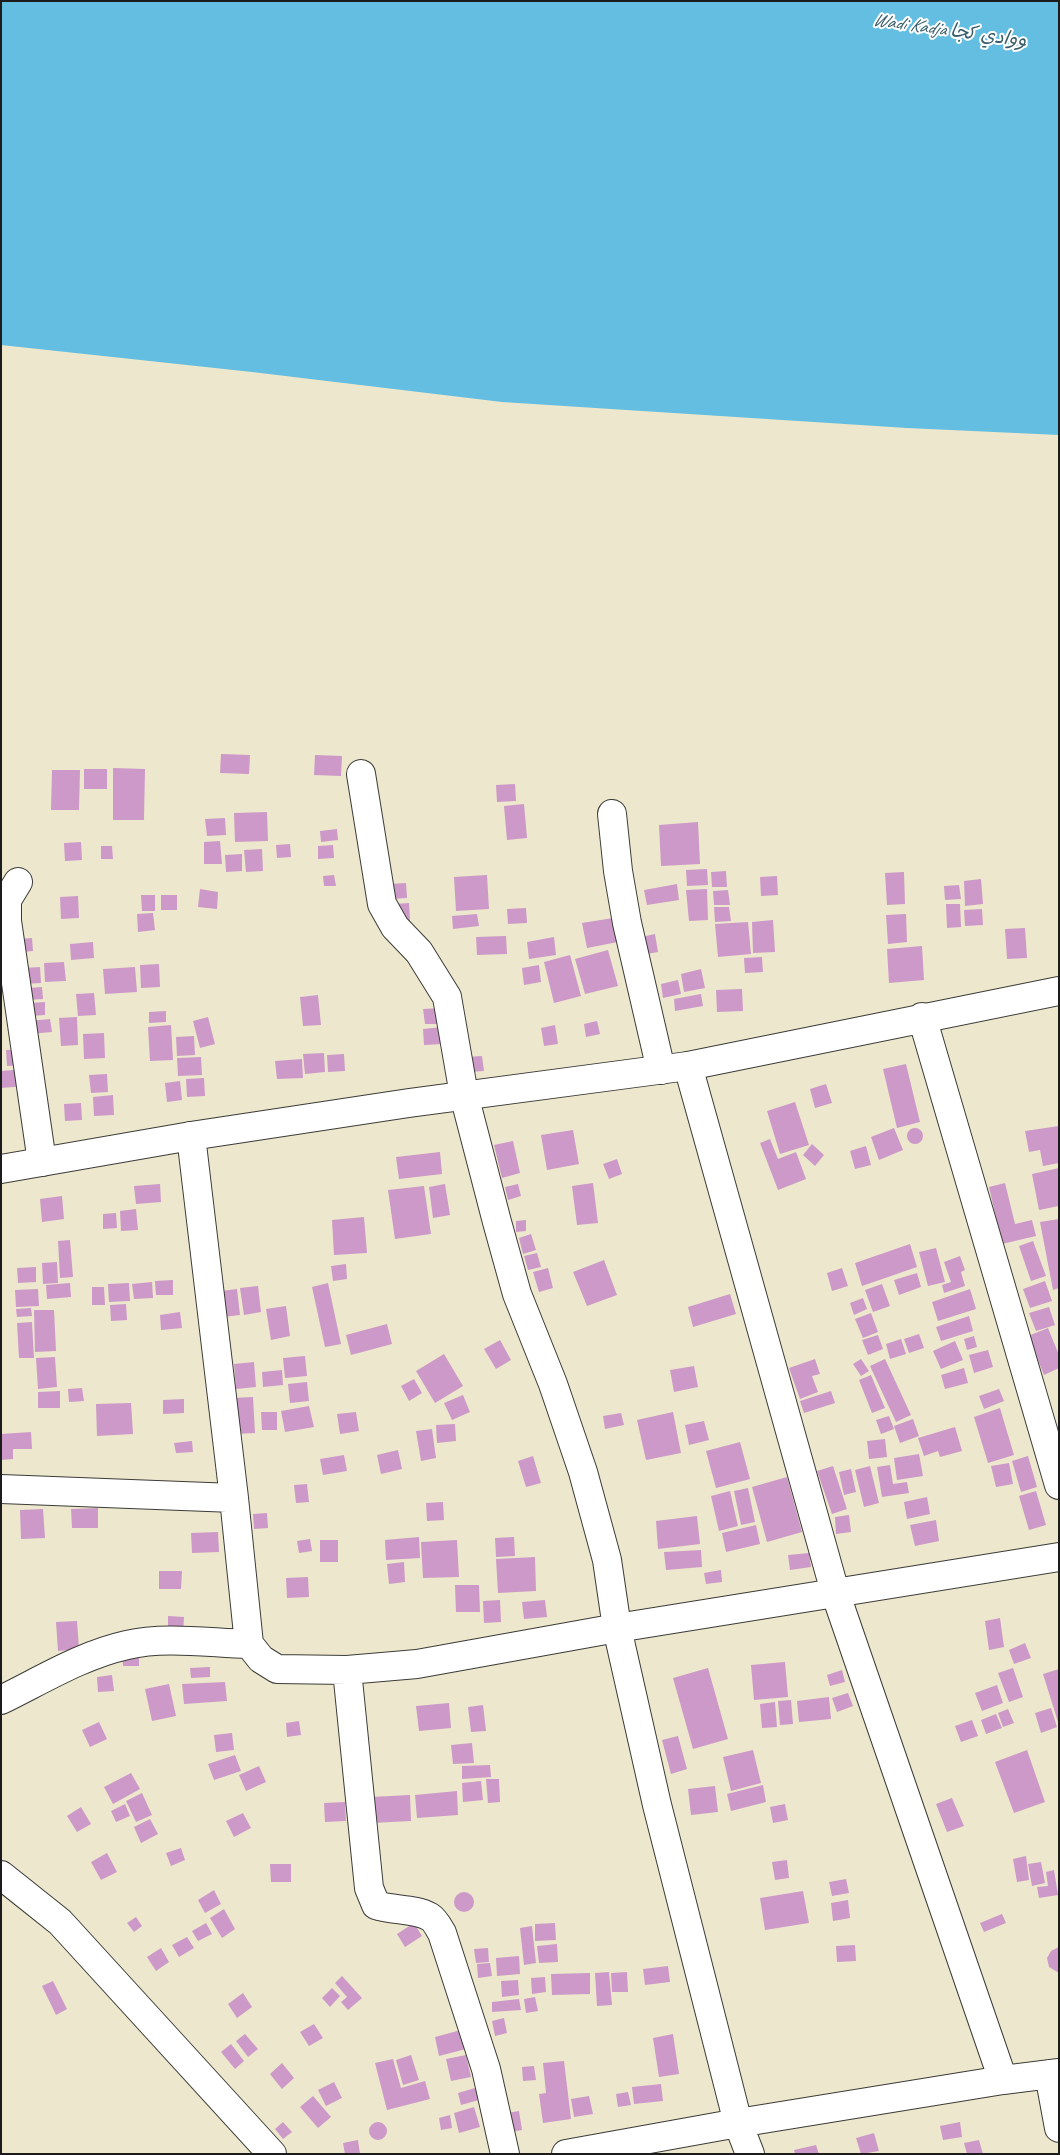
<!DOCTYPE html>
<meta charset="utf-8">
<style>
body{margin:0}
#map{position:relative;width:1060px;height:2155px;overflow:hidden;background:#ede8cd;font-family:Caveat,sans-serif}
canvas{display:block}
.frame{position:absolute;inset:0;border:2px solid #1c1c1c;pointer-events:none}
</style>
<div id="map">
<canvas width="1060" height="2155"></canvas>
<div class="frame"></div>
</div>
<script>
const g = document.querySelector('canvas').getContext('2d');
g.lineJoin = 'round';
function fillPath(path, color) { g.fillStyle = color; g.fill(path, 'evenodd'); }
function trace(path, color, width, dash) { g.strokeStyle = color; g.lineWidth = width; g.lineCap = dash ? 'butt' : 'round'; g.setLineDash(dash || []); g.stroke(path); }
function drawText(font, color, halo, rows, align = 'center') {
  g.font = font + ' Caveat,"Playpen Sans Arabic",sans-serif'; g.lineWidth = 4; g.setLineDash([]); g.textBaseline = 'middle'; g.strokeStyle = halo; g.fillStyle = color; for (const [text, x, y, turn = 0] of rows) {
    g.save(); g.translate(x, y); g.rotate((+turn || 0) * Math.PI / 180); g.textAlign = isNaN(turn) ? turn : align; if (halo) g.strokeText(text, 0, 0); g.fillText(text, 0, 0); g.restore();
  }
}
const water = new Path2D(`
 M1,1H1059V435L907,428L502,402L252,372L1,345Z`);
const building = new Path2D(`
 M221,754L250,755L249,774L220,773Z
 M315,755L342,756L341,776L314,775Z
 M113,768L145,769L144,820H113Z
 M84,769H107V789H84Z
 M52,770H80L79,810H51Z
 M515,784L516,801L497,802L496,785Z
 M524,804L527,838L507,840L504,806Z
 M267,812L268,841L235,842L234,813Z
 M225,818L226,835L207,836L205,819Z
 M698,822L700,864L661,866L659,825Z
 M337,829L338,840L321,842L320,831Z
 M220,841L222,864H204V842Z
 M81,842L82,860L65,861L64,843Z
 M290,844L291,857L277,858L276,845Z
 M333,845L334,858L318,859V846Z
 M101,846H112L113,859H101Z
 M262,849L263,871L246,872L244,850Z
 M242,854V871L226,872L225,855Z
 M707,869L708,885L687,886L686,870Z
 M726,871L727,887H712L711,872Z
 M904,872L905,904L887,905L885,873Z
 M334,875L336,886H324L323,876Z
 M487,875L489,909L456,911L454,877Z
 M777,876L778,895L761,896L760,877Z
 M981,879L983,904L965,906L964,881Z
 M406,883L407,898L391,899L390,884Z
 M677,884L679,900L647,905L644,890Z
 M959,885L961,899L945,900L944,886Z
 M200,889L218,892L217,909L198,907Z
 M707,889L708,920L689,921L686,890Z
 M728,890L730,905H714L713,891Z
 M141,895H155V911H142Z
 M161,895H177V910H161Z
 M78,896L79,918L61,919L60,897Z
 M409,903L410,921L395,922L394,904Z
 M946,904H960L961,927L947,928Z
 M714,907H729L731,921L715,922Z
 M526,908L527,923L508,924L507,909Z
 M982,909L983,925L965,926L964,910Z
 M153,913L155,930L138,932L137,914Z
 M477,914L479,926L453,929L452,916Z
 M906,914L907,942L888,944L886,915Z
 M613,918L618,942L587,948L582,923Z
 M773,920L775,952L753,953L752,922Z
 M748,922L751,954L718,957L715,924Z
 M1025,928L1027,958L1007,959L1005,929Z
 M655,934L658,952L641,955L637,938Z
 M506,936L507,954L477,955L476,937Z
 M554,937L556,955L529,959L527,942Z
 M32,938L33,951L22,952L20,939Z
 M93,942L94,958L71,960L70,944Z
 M922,946L924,980L889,983L887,949Z
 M608,950L618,986L585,994L575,959Z
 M570,955L581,996L554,1003L544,962Z
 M762,957L763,972L745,973L744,958Z
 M64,962L66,981L45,982L44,963Z
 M159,964L160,987L141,988L140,965Z
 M539,965L541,982L524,985L522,968Z
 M40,967L41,983L23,984L22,968Z
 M135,967L137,992L105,994L103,969Z
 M701,969L705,988L684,992L681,974Z
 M678,980L681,994L663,998L661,984Z
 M42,987L43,999L28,1000V988Z
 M742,989L743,1011L717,1012L716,990Z
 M94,993L96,1015L78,1016L76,994Z
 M701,994L703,1006L675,1011L674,999Z
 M318,995L321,1025L303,1026L300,997Z
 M45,1002V1015L31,1016L30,1003Z
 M440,1008L441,1024H425L423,1009Z
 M166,1011V1022L149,1023V1012Z
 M77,1017L78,1045L61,1046L59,1018Z
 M208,1017L215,1044L200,1048L193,1021Z
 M50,1019L52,1032L29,1034L28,1021Z
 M597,1021L600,1034L586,1037L584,1024Z
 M171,1025L173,1060L150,1061L148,1027Z
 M555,1025L558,1044L544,1046L541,1028Z
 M442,1027L443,1044L424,1045L423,1029Z
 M104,1033L105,1058L84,1059L83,1034Z
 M194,1036L195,1055L177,1056L176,1037Z
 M23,1049V1065L7,1066L6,1050Z
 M324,1053L325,1072L305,1074L303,1054Z
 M344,1054L345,1071L328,1072L327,1055Z
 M482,1056L484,1071L469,1072L467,1057Z
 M201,1057L202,1075L178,1076L177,1058Z
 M302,1059L303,1078L277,1079L275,1061Z
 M906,1064L920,1122L897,1128L883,1069Z
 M25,1069L26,1086L1,1088V1071Z
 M107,1074L108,1092L91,1093L89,1075Z
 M204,1078L205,1096L187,1097L186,1079Z
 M180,1081L182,1100L167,1102L165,1083Z
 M826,1084L832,1103L815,1108L810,1089Z
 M113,1095L114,1115L94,1116L93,1097Z
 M795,1102L809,1145L780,1154L767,1111Z
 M81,1103L82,1120L65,1121L64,1104Z
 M1059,1126V1163L1043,1166L1040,1150L1029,1152L1025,1131Z
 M907 1136a8 8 0 1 1 16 0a8 8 0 1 1-16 0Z
 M894,1128L903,1150L879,1160L871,1137Z
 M573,1130L579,1164L547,1170L541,1135Z
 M770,1139L778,1159L796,1152L806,1179L778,1190L760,1143Z
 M513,1141L520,1173L502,1178L494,1145Z
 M812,1144L824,1155L815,1166L803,1155Z
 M866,1146L871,1165L855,1169L850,1151Z
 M440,1152L442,1174L399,1179L396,1157Z
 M617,1159L622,1174L609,1179L603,1164Z
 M1059,1168V1206L1039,1210L1032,1174Z
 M593,1183L598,1223L577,1225L572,1186Z
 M1005,1183L1015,1224L1032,1220L1036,1236L1002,1244L989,1187Z
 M160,1184L161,1202L136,1204L134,1186Z
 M445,1184L450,1215L433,1218L429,1187Z
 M518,1184L521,1196L508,1200L505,1187Z
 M424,1186L431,1234L395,1239L388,1190Z
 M62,1196L64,1219L42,1222L40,1199Z
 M136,1209L138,1230L121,1231L120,1211Z
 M116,1213L117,1228L103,1229V1214Z
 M364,1217L367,1253L334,1255L332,1220Z
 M1059,1219V1288L1053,1290L1040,1222Z
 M526,1220V1231L516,1232V1221Z
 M531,1234L536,1250L523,1254L519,1238Z
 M70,1240L73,1277L60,1278L58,1241Z
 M1033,1241L1046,1276L1031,1281L1019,1246Z
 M910,1244L917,1267L862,1286L855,1263Z
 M936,1248L945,1282L928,1286L919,1252Z
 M537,1253L541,1267L528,1270L524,1256Z
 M960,1256L965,1270L961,1272L965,1286L944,1293L942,1285L951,1282L944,1262Z
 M604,1260L617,1295L587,1306L573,1272Z
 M57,1262L58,1283L43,1284L42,1263Z
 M346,1264L347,1279L333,1281L331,1266Z
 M36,1267V1282L18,1283L17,1268Z
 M548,1268L553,1288L539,1292L533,1272Z
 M842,1268L848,1286L832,1291L827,1273Z
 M917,1273L921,1287L899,1295L894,1280Z
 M173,1280V1295H156L155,1281Z
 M1045,1281L1052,1301L1030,1308L1023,1289Z
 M152,1282L153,1298L134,1299L132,1284Z
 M70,1283L71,1297L47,1299L46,1285Z
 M129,1283L130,1301L109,1302L108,1284Z
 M328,1283L341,1344L325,1347L312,1287Z
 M882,1284L890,1306L873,1312L865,1290Z
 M258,1286L261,1312L244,1315L240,1288Z
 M92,1287H104L105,1305H92Z
 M38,1289L39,1306L16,1307L15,1290Z
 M237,1289L240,1315L224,1317L221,1291Z
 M970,1289L976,1309L938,1321L932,1302Z
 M730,1294L736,1314L693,1327L688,1307Z
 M863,1298L867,1309L854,1315L850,1303Z
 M126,1304L127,1320L111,1321L110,1305Z
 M286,1306L290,1336L271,1340L266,1309Z
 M1049,1307L1055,1325L1036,1331L1029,1313Z
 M31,1308L32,1316L17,1317L16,1309Z
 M34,1310H54L56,1351L35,1352Z
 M180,1312L182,1328L161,1330L160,1315Z
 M871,1313L878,1332L863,1338L855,1319Z
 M969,1316L973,1331L941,1341L936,1327Z
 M32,1322L34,1358H19L17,1323Z
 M387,1324L392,1344L351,1355L346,1335Z
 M1048,1328L1059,1355V1368L1044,1375L1028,1336Z
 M919,1334L924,1348L909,1353L904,1339Z
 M878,1335L883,1349L868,1355L862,1340Z
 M974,1336L977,1347L967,1350L964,1339Z
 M901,1339L906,1354L890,1359L886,1344Z
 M500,1340L511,1360L496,1369L484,1349Z
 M955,1341L963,1360L941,1369L933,1351Z
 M988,1350L993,1367L974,1373L969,1355Z
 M444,1354L463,1386L435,1403L416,1371Z
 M305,1356L307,1376L285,1378L283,1358Z
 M55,1357L57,1387L38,1389L36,1358Z
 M815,1359L820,1374L812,1376L818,1392L800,1399L789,1368Z
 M861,1359L869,1371L861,1376L853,1364Z
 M885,1359L911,1415L896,1422L870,1366Z
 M254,1362L256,1387L236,1389L234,1364Z
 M694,1366L698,1387L674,1392L670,1370Z
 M964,1368L968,1383L945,1389L941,1375Z
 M282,1370L283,1385L263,1387L262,1372Z
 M871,1375L885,1408L872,1413L859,1380Z
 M414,1379L422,1393L409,1401L401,1386Z
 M307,1382L309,1401L290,1403L288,1384Z
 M82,1388L84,1401L69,1402L68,1389Z
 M999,1389L1004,1401L984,1409L979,1396Z
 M60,1391V1408H38V1392Z
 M831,1391L835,1403L804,1413L800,1401Z
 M463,1395L470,1412L452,1420L444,1403Z
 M253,1397L255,1433L235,1434L233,1398Z
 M184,1399V1413L163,1414V1400Z
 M131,1403L133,1434L97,1436L96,1404Z
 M309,1406L314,1427L285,1432L281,1411Z
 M1000,1408L1014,1455L988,1463L974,1417Z
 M261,1412H277V1430H262Z
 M356,1412L359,1431L340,1434L337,1414Z
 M673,1412L681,1453L646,1460L637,1420Z
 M621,1413L624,1425L605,1429L603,1416Z
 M889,1416L894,1429L881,1434L876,1420Z
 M913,1419L919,1436L900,1443L894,1426Z
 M704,1421L709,1440L689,1445L685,1425Z
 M455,1424L456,1441L437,1443L436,1425Z
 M955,1427L962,1451L940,1457L938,1451L924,1456L918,1438Z
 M432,1429L436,1458L421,1461L416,1431Z
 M31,1432L32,1449H13V1459L1,1460V1434Z
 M885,1439L887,1457L869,1459L867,1441Z
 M192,1441L193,1452L176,1453L174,1443Z
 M740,1442L750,1479L716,1488L706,1451Z
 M398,1450L402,1469L381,1474L377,1455Z
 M919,1454L923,1476L897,1480L894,1458Z
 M344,1455L347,1471L323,1475L320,1459Z
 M533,1456L541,1483L526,1487L518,1461Z
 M1028,1456L1037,1487L1021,1492L1012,1461Z
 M1009,1463L1013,1484L996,1487L991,1466Z
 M890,1465L893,1484L907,1482L909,1493L882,1497L877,1467Z
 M833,1466L847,1509L832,1514L817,1471Z
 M870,1466L879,1503L864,1507L855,1470Z
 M851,1469L856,1492L844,1495L839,1472Z
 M787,1477L802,1532L767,1542L752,1487Z
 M307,1484L309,1502L296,1503L294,1485Z
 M748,1488L755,1522L741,1525L734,1491Z
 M730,1491L738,1526L719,1531L711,1496Z
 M1036,1491L1046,1525L1029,1530L1019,1496Z
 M927,1497L930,1514L907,1519L904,1502Z
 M443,1502L444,1520L427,1521L426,1503Z
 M98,1508V1528H72L71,1509Z
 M43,1509L45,1538L21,1539L20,1510Z
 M267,1513L268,1528L254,1529L253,1514Z
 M849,1515L851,1532L836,1534L835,1517Z
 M697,1516L700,1544L658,1549L656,1521Z
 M936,1520L939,1541L915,1546L910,1525Z
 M756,1525L760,1544L726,1552L722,1533Z
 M218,1532L219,1552L192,1553L191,1533Z
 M419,1537L420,1558L386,1560L385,1540Z
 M514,1537L515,1556L496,1557L495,1538Z
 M310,1539L312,1551L299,1553L297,1541Z
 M320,1540H338V1562H320Z
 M457,1540L459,1577L423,1578L421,1542Z
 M701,1550L702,1567L666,1570L664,1552Z
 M809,1553L811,1567L790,1570L788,1555Z
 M535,1557L536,1591L498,1593L496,1559Z
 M404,1562L405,1582L389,1584L387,1564Z
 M721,1570L722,1582L706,1584L704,1573Z
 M159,1571H182L181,1589H159Z
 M308,1577L309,1597L287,1598L286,1578Z
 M455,1585H479L480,1612H456Z
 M500,1600L501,1622L484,1623L483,1601Z
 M545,1600L547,1617L524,1619L522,1602Z
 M168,1616L184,1617L183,1633H168Z
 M1000,1618L1004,1647L989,1650L985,1621Z
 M77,1621L79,1649L58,1651L56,1622Z
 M1025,1643L1031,1658L1014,1664L1009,1650Z
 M122,1650H139V1666H123Z
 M785,1662L788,1697L754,1700L751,1665Z
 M210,1667V1677L191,1678L190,1668Z
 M708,1668L728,1739L693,1749L673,1678Z
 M1013,1668L1023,1697L1009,1702L998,1673Z
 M1059,1669V1722H1058L1043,1674Z
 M842,1670L845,1682L830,1686L827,1675Z
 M112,1675L114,1691L98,1692L97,1677Z
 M225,1682L227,1701L184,1704L182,1684Z
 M169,1684L176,1716L152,1721L145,1689Z
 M997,1685L1003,1703L982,1711L975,1693Z
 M848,1693L853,1706L837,1712L832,1698Z
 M829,1697L831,1719L799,1722L797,1701Z
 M791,1700L793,1724L780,1725L778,1701Z
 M775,1702L777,1727L762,1728L760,1704Z
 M449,1703L451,1728L419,1731L416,1706Z
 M483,1705L486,1731L471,1732L468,1707Z
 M1051,1708L1057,1727L1041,1733L1035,1713Z
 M1008,1709L1014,1723L1003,1727L998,1713Z
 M996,1714L1002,1728L986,1734L981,1720Z
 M972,1720L978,1736L961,1742L955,1726Z
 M299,1721L301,1735L287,1737L286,1723Z
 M99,1722L107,1739L90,1747L82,1730Z
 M232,1733L234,1750L216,1752L214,1735Z
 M678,1736L687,1769L671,1774L662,1740Z
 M472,1743L474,1763L453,1764L451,1745Z
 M753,1750L761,1783L731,1791L723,1757Z
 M1027,1750L1045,1802L1014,1813L995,1762Z
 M235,1755L241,1771L214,1780L208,1764Z
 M490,1765L491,1777L462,1779V1766Z
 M259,1766L266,1782L246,1791L239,1775Z
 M131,1773L140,1789L113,1804L104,1787Z
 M486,1779H499L500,1802L488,1803Z
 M481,1781L483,1800L463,1802L462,1783Z
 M763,1785L766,1802L731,1811L727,1794Z
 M715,1786L718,1812L691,1815L688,1789Z
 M457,1791L458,1815L417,1818L415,1795Z
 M142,1793L152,1815L136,1822L126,1801Z
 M410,1795L411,1821L372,1823L371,1797Z
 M952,1798L964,1826L947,1832L936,1804Z
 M345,1802L346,1821L325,1822L324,1803Z
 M125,1804L130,1816L116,1822L111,1811Z
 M785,1804L788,1820L773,1823L770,1807Z
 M81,1807L91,1824L77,1832L67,1816Z
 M243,1813L251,1828L234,1837L226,1821Z
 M150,1819L158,1834L141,1843L134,1827Z
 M181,1848L185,1860L171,1866L166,1853Z
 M107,1853L117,1872L101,1880L91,1862Z
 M1026,1856L1029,1880L1017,1882L1013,1859Z
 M787,1860L789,1878L775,1880L772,1862Z
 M1041,1862L1045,1883L1032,1886L1028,1864Z
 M270,1864H291V1882H271Z
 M1054,1870L1058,1895L1039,1898L1037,1887L1048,1886L1046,1872Z
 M846,1879L849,1893L832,1896L829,1882Z
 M214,1890L221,1904L205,1913L198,1900Z
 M803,1891L809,1923L765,1930L760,1898Z
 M454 1902a10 10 0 1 1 20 0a10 10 0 1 1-20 0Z
 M848,1900L850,1918L833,1921L831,1903Z
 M224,1909L235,1929L222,1938L210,1918Z
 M1002,1914L1006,1923L984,1932L980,1923Z
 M136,1917L142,1926L134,1932L127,1923Z
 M206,1923L212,1934L198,1941L192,1931Z
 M414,1923L422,1936L405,1947L397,1934Z
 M555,1923L556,1940L535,1941V1924Z
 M532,1926L536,1963L524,1965L520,1928Z
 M187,1937L194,1948L179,1957L172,1945Z
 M557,1944L558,1962L539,1963L537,1946Z
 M855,1945L856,1961L837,1962L836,1946Z
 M1059,1947V1973L1049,1967L1047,1958L1051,1951Z
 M161,1948L169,1962L156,1971L147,1957Z
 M488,1948L489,1962L476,1963L474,1949Z
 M519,1956L520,1974L497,1976L496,1958Z
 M490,1963L492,1976L478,1978L477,1964Z
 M668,1966L670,1982L645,1985L643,1969Z
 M609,1972L612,2005L597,2006L595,1973Z
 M627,1972L628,1992H612L611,1973Z
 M590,1973V1994L552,1995L551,1974Z
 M342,1976L362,1998L348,2010L341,2002L347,1997L335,1983Z
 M545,1977L546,1992L532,1994L531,1978Z
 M518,1980L519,1995L502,1997L501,1981Z
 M53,1981L67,2009L56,2015L42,1986Z
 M332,1988L340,1996L330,2007L322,1998Z
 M243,1993L252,2007L237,2018L228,2004Z
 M535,1997L538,2011L526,2013L524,1999Z
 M519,1999L521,2010L492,2012V2002Z
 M504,2018L507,2033L495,2036L492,2021Z
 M314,2024L323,2038L309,2046L300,2032Z
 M461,2030L466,2049L439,2056L435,2037Z
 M245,2034L258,2049L248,2057L236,2041Z
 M673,2034L679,2074L659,2077L653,2038Z
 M231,2044L244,2061L235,2069L221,2052Z
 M411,2055L419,2080L403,2085L396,2060Z
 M466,2055L471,2077L451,2081L446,2059Z
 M393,2059L401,2088L425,2081L430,2099L387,2110L375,2063Z
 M564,2061L571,2119L543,2123L539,2094L546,2093L543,2063Z
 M282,2063L294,2078L282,2089L270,2074Z
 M534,2066L536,2080L523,2081L522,2067Z
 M334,2082L342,2098L326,2106L318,2090Z
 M661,2084L663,2101L634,2104L632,2087Z
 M475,2088L479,2100L461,2105L458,2093Z
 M628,2092L631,2105L618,2107L616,2094Z
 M313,2096L331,2117L318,2128L300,2107Z
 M589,2096L593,2114L574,2117L571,2099Z
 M474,2107L480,2127L459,2133L454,2113Z
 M519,2111L522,2130L504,2133L501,2114Z
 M450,2115L452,2128L441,2130L439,2118Z
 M283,2122L292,2132L283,2139L275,2129Z
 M960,2122L962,2137L943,2140L940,2126Z
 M369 2131a9 9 0 1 1 18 0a9 9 0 1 1-18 0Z
 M874,2133L879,2151L861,2154L856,2138Z
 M358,2140L360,2154H345L343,2143Z
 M979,2140L983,2154H967L964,2143Z
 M816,2145L819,2154H795L794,2150Z`);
const street = new Path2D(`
 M361,774L382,904L395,927L419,952L447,997L464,1095L497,1222L517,1294L553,1384L583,1472L607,1560L617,1628L657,1805L738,2123L750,2154
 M612,814L618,871L627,923L661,1070
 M18,882L7,900V921L42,1162
 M922,1017L1059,1485
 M688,1066L835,1592L1003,2080
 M191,1136L234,1498L249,1644L261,1659L277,1669L347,1670L417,1664L617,1628L1059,1557
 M1,1489L234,1498
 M347,1670L369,1888L376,1905C393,1911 414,1908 430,1917C435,1920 439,1928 442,1933L486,2069L505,2154
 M1,1700C42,1680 82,1655 127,1645C165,1636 209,1643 249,1644
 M1,1875L60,1922L272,2154
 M1049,2074L1059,2128
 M566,2154L738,2123L1003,2080L1059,2073`);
const secondary = new Path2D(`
 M1,1169L191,1136L409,1103L688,1066L1059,991`);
const waterNames = [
 ["Wadi Kadja ووادي كجا",950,31,8]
];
fillPath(water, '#63bee1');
fillPath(building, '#cc99c8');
trace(street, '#3b3b37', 30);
trace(secondary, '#3b3b37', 30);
trace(street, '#fff', 28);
trace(secondary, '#fff', 28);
drawText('italic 19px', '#385d6b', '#fff', waterNames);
</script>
